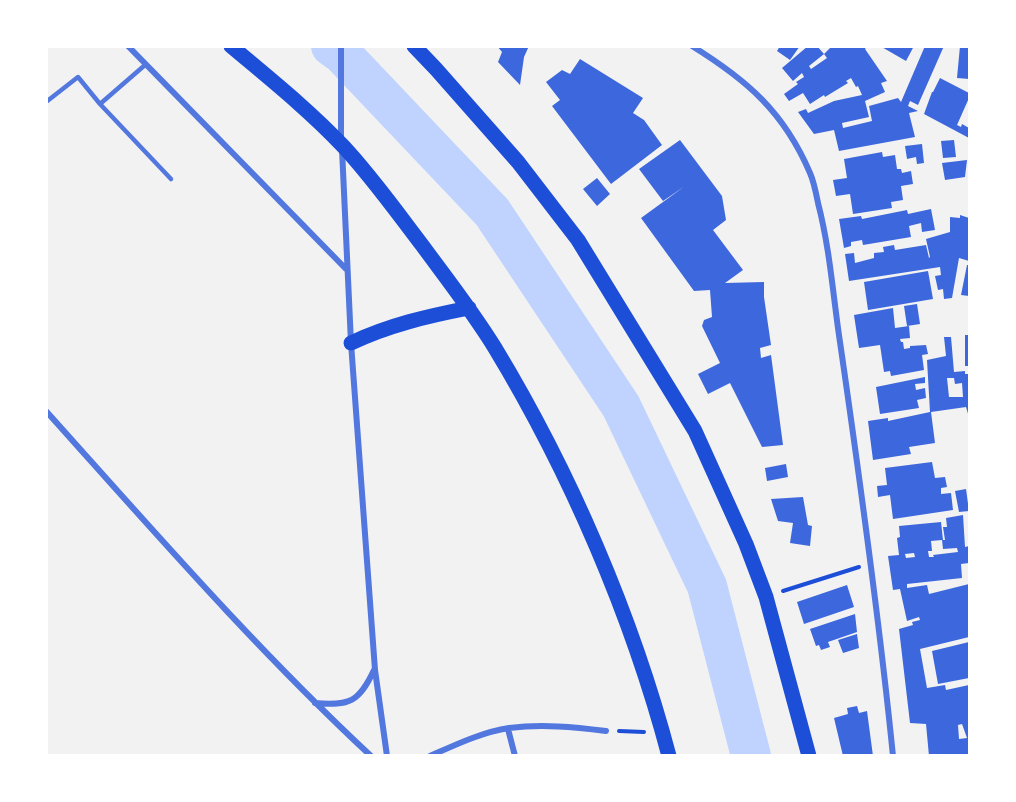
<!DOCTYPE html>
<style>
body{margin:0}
#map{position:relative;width:1016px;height:802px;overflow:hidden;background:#f2f2f2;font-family:Poppins,sans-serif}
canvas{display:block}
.frame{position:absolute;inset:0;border:48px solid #fff;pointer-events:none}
</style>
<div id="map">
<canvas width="1016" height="802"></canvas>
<div class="frame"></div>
</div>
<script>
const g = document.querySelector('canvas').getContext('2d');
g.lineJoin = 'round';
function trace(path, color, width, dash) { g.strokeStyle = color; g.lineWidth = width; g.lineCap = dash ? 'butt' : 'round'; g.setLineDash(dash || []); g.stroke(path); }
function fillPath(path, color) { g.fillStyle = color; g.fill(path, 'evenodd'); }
const river = new Path2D(`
 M331,46L342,54L492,212L621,406L707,586L751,756`);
const building = new Path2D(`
 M497,46H529L524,57L520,85L498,62L502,52Z
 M780,46H800L790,60L777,51Z
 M808,46H817L824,54L830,48L829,46H867L865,49L887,81L881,83L885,92L865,101L869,117L842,123L843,128L872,121L869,106L898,98L901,102L925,46H944L918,105L910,101L908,106L918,111L909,113L915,137L839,151L834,130L814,134L798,112L806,109L808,113L834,101L862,95L858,86L856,87L851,78L846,81L848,83L825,97L824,95L810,104L803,93L789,101L784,94L798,84L796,82L804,77L802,73L793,81L782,68ZM824,54L827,58L811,69L809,66Z
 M880,46H914L906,61Z
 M960,46H969V79L957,78Z
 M580,59L643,98L633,113L644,120L662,145L611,184L552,106L560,100L546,82L562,70L570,74Z
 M940,78L969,93V98L957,125L961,127L962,124L969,128V138L924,114L932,92H933Z
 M680,140L722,196L726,220L713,230L743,270L725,283L764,282V297L771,345L760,348L761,358L771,355L783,445L762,447L730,383L708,394L698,374L720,363L702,326L704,320L712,317L710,290L694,291L641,218L685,186L663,201L639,169Z
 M954,140L956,157L943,158L941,141Z
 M922,144L924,163L917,164L916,157L907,159L905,146Z
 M882,152L883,157L895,155L897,169H901L902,173L911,171L913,184L901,186L903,200L891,202L892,208L853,214L850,194L836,196L833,180L847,178L844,159Z
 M967,160L965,177L945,180L942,163Z
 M597,178L610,194L597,206L583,189Z
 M931,209L935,230L922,232L921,223L909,226L911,237L863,245L862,240L851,242V246L844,248L839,219L861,216L862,219L907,210L908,214Z
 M960,215L969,218V261L959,258L952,298L944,299L943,289L938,290L935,276L941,275L940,267L849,281L845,254L854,253L855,263L874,258V253L884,252L883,247L894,245L895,250L926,245L929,258L930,257L926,239L950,232V217L960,218Z
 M967,265H969V296L961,295Z
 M928,271L933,299L868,310L864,282Z
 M917,304L920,324L907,326L904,306Z
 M893,308L895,328L909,326L910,338L900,339L901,342H903L904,349L910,348V346L926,345L928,354L922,355L924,370L891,376L890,371L884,372L880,345L859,348L854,315Z
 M965,335H969V366H965Z
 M944,337H951L954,372L965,371V374H969V417L966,407L931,412L935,443L909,447L911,454L873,460L868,421L888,418V421L930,412L927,360L946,356ZM947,378H954L955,384L962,383L963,397H949Z
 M925,377V383L915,384L916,390L925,388L926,398L917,400L919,408L880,414L876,387Z
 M932,462L935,478L945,477L947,487L941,488V494L951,493L953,510L893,519L890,495L878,497L877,486L887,485L885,468Z
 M786,464L788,477L767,481L765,468Z
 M966,489L969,511L959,512L955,491Z
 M803,497L808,525L812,526L810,546L790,543L793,523L778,521L771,499Z
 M963,515L965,547L969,546V563L961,564L962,578L907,584V588L927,585L929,594L969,584V637L920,649L927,688L945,685L946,690L969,685V756H929L926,724L910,723L899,629L913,625L912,622L920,620L919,617L907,621L900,589L893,590L888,556L899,555L897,538L900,537L899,526L941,522L943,540H945L943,527H947L946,518ZM942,540L943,549L957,548L958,552L933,555L934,557H929L928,551H932L931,541ZM914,553L915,557L906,558L905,554ZM962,724L967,738L959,739L958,725Z
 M847,585L854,607L804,624L797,602Z
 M855,614L857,632L828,642L830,647L821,650L819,645L816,646L810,629Z
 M857,634L859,648L843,653L838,640Z
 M969,642V678L938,684L932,651Z
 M857,706L859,713L867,711L873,756H843L834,718L848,714L847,708Z`);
const path = new Path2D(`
 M783,591L859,567
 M619,731L644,732`);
const service = new Path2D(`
 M46,102L78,77L100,104L145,65
 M100,104L171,179`);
const minor = new Path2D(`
 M128,46L346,269
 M341,46V139
 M692,46C747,80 784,112 810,173C814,182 816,193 818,203C830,249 833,296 840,342C860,480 879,617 893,756
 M342,149L351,343L375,670L387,756
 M46,411C151,528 255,648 371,756
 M315,703C350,706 359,702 374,670
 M508,729L515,756
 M430,756C455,745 482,732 509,728C542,724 574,727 606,731`);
const primary = new Path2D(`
 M231,46C269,78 309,110 343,146C372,177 396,211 422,245C447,279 473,312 495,348C570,472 632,616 669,756
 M414,46L436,69L518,162L578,240L695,431L746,544L766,597L809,756
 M351,343C389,325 428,316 469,308`);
trace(river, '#bfd3fe', 40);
fillPath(building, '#3d67dc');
trace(path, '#1d4ed8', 4);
trace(service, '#5277de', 4.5);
trace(minor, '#5277de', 6);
trace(primary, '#1d4ed8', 15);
</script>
